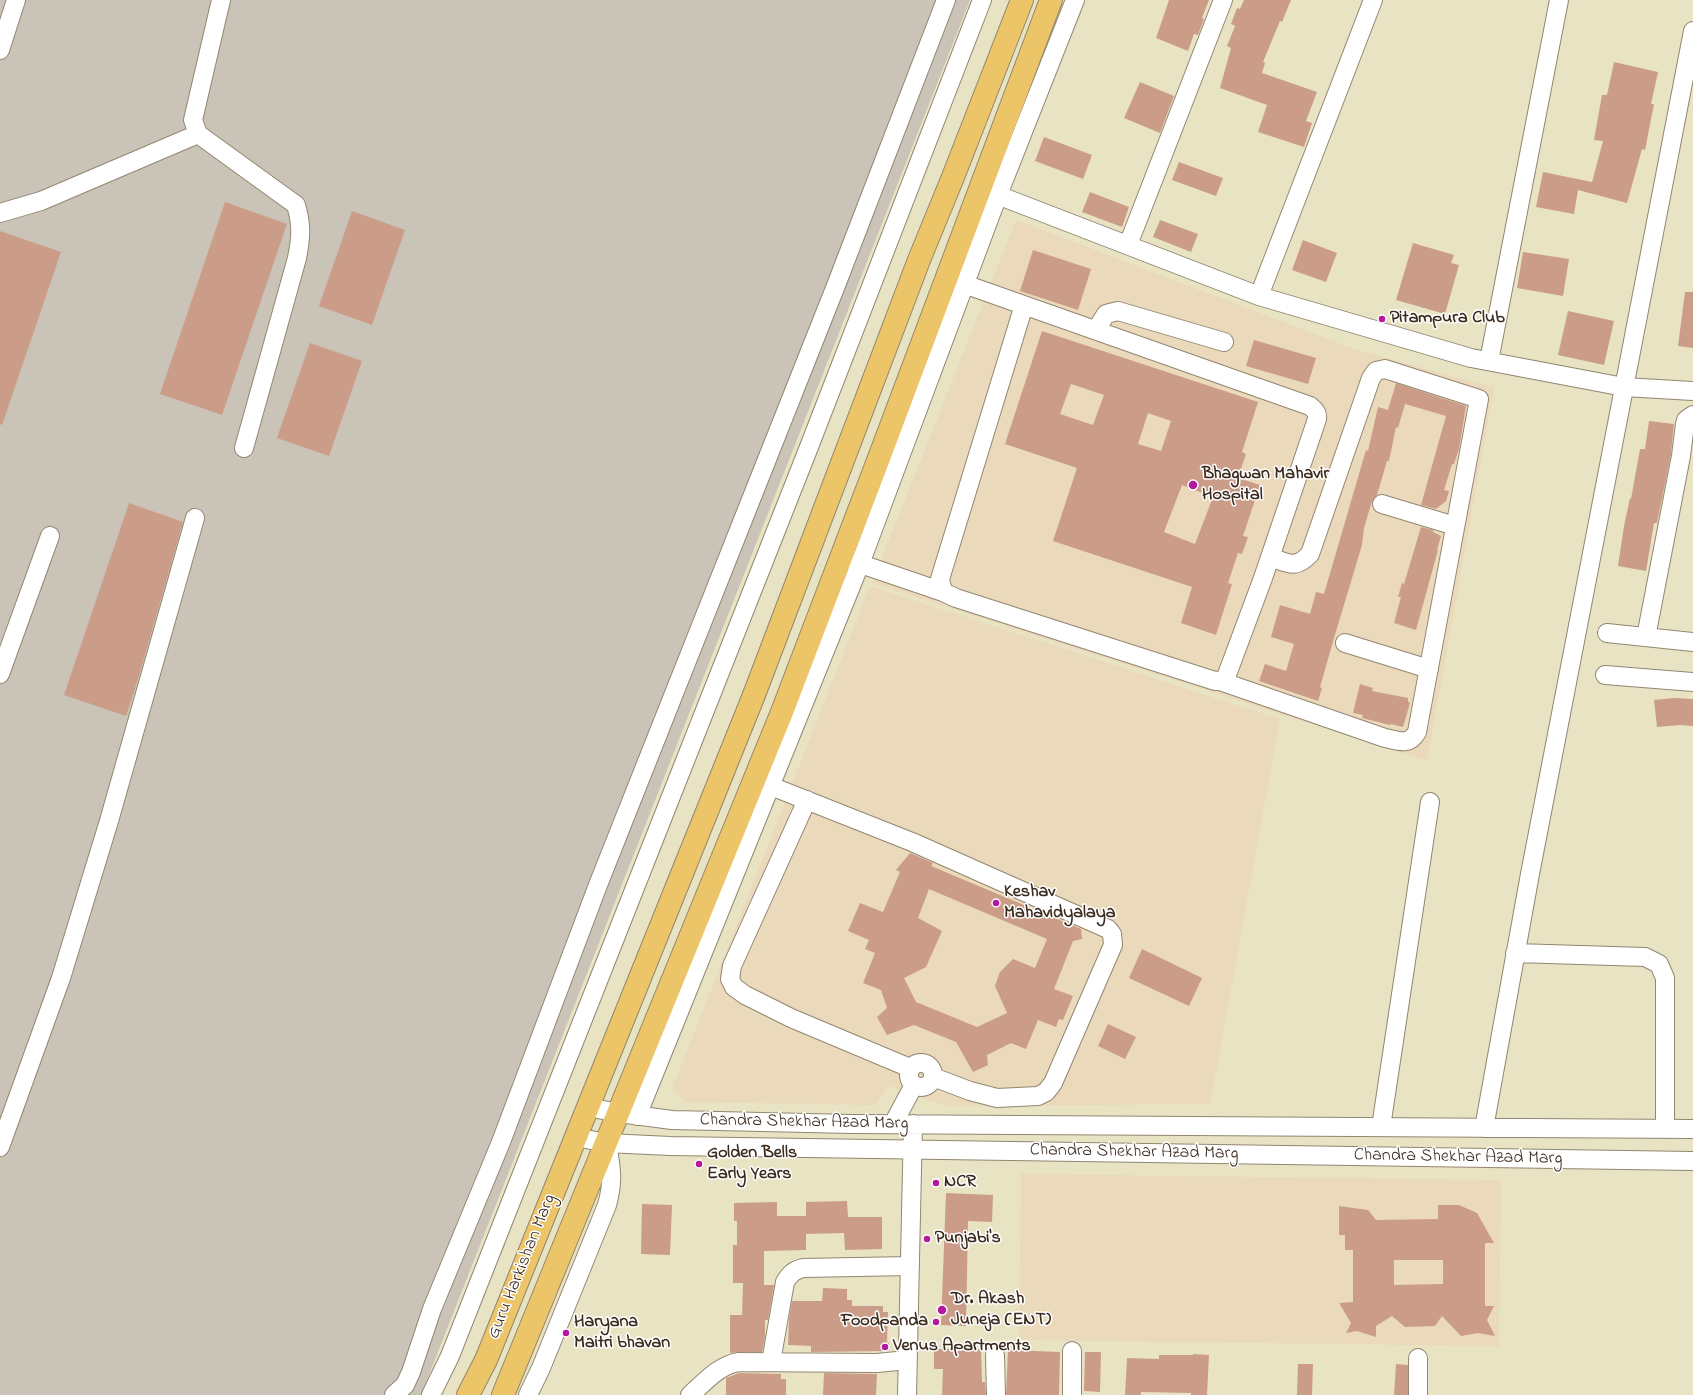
<!DOCTYPE html>
<style>
body{margin:0}
canvas{display:block;background:#e8e3c2}
</style>
<canvas width="1693" height="1395"></canvas>
<script>
const g = document.querySelector('canvas').getContext('2d');
g.lineJoin = 'round';
function fillPath(path, color) { g.fillStyle = color; g.fill(path, 'evenodd'); }
function trace(path, color, width, dash) { g.strokeStyle = color; g.lineWidth = width; g.lineCap = dash ? 'butt' : 'round'; g.setLineDash(dash || []); g.stroke(path); }
function drawText(font, color, halo, rows, align = 'center') {
  g.font = font + ' "Indie Flower",sans-serif'; g.lineWidth = 3; g.setLineDash([]); g.textBaseline = 'middle'; g.strokeStyle = halo; g.fillStyle = color; for (const [text, x, y, turn = 0] of rows) {
    g.save(); g.translate(x, y); g.rotate((+turn || 0) * Math.PI / 180); g.textAlign = isNaN(turn) ? turn : align; if (halo) g.strokeText(text, 0, 0); g.fillText(text, 0, 0); g.restore();
  }
}
const built = new Path2D(`
 M1016,220L1354,349L1494,388L1427,761L872,583Z
 M870,586L1280,719L1210,1104L945,1106L889,1086L876,1105L686,1102L672,1089Z
 M1021,1174L1501,1180L1499,1346L1019,1340Z`);
const industrial = new Path2D(`
 M0,0H970L421,1395H0Z`);
const building = new Path2D(`
 M1169,0H1209L1202,18L1204,19L1198,35L1194,34L1188,51L1156,38Z
 M1244,0H1291L1282,22L1280,21L1263,62L1265,63L1262,73L1317,92L1306,121L1312,123L1304,147L1258,132L1267,105L1220,88L1231,48L1227,46L1235,26L1231,24L1237,8L1240,9Z
 M1614,62L1658,72L1651,104H1654L1645,150L1642,149L1627,203L1578,190L1574,214L1536,207L1543,172L1592,182L1603,141L1594,140L1602,95H1607Z
 M1140,82L1174,96L1160,133L1124,118Z
 M1044,137L1092,155L1083,179L1035,161Z
 M1179,162L1223,178L1216,196L1172,180Z
 M1090,192L1129,207L1122,227L1082,212Z
 M225,202L287,224L222,415L160,394Z
 M352,211L405,230L372,325L319,306Z
 M1160,220L1198,234L1191,252L1153,237Z
 M0,231L61,252L2,425L0,424Z
 M1303,240L1337,253L1326,282L1292,270Z
 M1413,243L1454,255L1451,263L1459,265L1445,314L1396,300Z
 M1033,250L1091,269L1078,310L1020,291Z
 M1523,252L1569,259L1563,296L1517,288Z
 M1685,292H1693V348L1678,346Z
 M1568,311L1614,321L1604,365L1558,355Z
 M1042,331L1258,402L1242,452L1246,454L1238,478L1260,485L1243,536L1248,537L1242,554L1238,553L1228,583L1232,584L1216,635L1181,623L1192,587L1053,541L1077,468L1005,444ZM1071,384L1104,395L1093,425L1060,414ZM1148,413L1171,421L1161,451L1138,444ZM1182,485L1213,497L1195,544L1164,532Z
 M1254,340L1316,358L1308,384L1246,366Z
 M310,343L362,361L329,456L277,438Z
 M1396,383L1466,406L1459,449L1454,464H1452L1444,490L1449,491L1446,501L1436,509L1421,505L1446,416L1405,404L1398,428L1396,427L1389,461H1387L1377,495L1372,501L1364,528L1362,545L1334,638L1320,687L1322,688L1318,701L1259,681L1265,664L1286,671L1294,644L1271,637L1280,605L1310,614L1316,592L1324,594L1366,450L1368,451L1378,407L1388,410Z
 M1649,421L1674,424L1671,454L1657,523H1654L1646,571L1618,566L1624,526L1630,498L1631,499L1640,449H1645Z
 M129,503L183,522L138,679L126,716L64,695Z
 M1421,527L1433,530V532L1441,536L1437,550H1438L1416,630L1394,623L1401,597H1398L1402,583L1404,584Z
 M1360,684L1373,688L1372,691L1408,698V702L1410,703L1403,727L1391,724L1390,725L1362,718L1363,715L1353,713Z
 M1674,698L1693,699V726L1680,725L1657,727L1654,700Z
 M910,853L933,863L931,866L1081,929L1082,939L1073,941L1054,989L1073,996L1063,1020L1059,1019L1056,1027L1038,1020L1026,1049L1011,1043L987,1055L988,1065L973,1072L956,1042L914,1025L887,1035L877,1017L887,1008L881,990L863,983L875,953L865,949L869,940L848,931L860,903L883,912L900,872L896,870ZM929,889L1047,939L1035,968L1013,959L1000,972L995,986L1007,1013L977,1027L916,1002L904,978L926,967L942,931L918,918Z
 M1142,949L1202,978L1189,1006L1129,978Z
 M1108,1024L1136,1037L1125,1059L1098,1046Z
 M946,1193L993,1195L992,1222L968,1221L966,1326L941,1325Z
 M847,1201L848,1217H882V1249L845,1250L844,1233L806,1234V1250L764,1251V1285H774L768,1320H765V1337L762,1352H738L730,1353V1315H742L743,1283H733V1245H737V1221H734V1203L777,1202V1216H806V1202Z
 M642,1204L672,1205L670,1255L641,1254Z
 M1438,1205H1459L1477,1213L1494,1243H1485V1306H1494L1487,1320L1495,1336L1478,1333L1461,1336L1442,1316L1435,1326L1405,1327L1392,1316L1376,1326V1337L1357,1331L1346,1333L1351,1323L1339,1303L1353,1302V1250H1345V1235H1339V1206L1368,1210L1376,1220L1438,1219ZM1394,1260H1443V1284L1394,1285Z
 M823,1288L847,1289V1300H852V1306H883V1312H888L887,1342L889,1343L888,1351L811,1352V1346L788,1345L789,1319L792,1301H822Z
 M934,1349H981L982,1382H985L986,1395H942L943,1369H934Z
 M1008,1350L1060,1352L1059,1395H1006Z
 M1085,1352H1101L1100,1392L1084,1391Z
 M1193,1354L1209,1355L1207,1395H1191V1393L1141,1392V1395H1125L1127,1358L1159,1359V1355H1193Z
 M1298,1364H1313L1312,1395H1297Z
 M1396,1364L1408,1365V1395H1394Z
 M739,1373L781,1374V1379H786V1395H726V1378Z
 M824,1373L877,1374L876,1395H823Z`);
const minor = new Path2D(`
 M221,0L193,120L198,134L296,205C302,225 301,238 297,258L244,448
 M0,50L16,0
 M987,191L1259,296L1471,358L1624,387L1693,391
 M0,213L41,201L198,134
 M1128,245L1223,0
 M948,272L964,284L1310,406C1315,410 1318,413 1317,419L1263,578L1225,680L1215,681L956,598L943,592L940,579L1024,305
 M1259,296L1373,0
 M1096,330L1106,314L1118,311L1224,342
 M1489,361L1559,0
 M1382,504L1455,526
 M849,560L943,592
 M1607,633L1693,642
 M1646,637L1681,456L1685,424L1686,420L1693,415
 M1345,643L1429,669
 M0,674L50,536
 M1605,675L1693,682
 M1220,681L1385,738C1399,741 1409,746 1417,732L1479,399L1385,369L1376,371L1371,378L1310,554C1295,570 1288,563 1270,557
 M758,781L912,842L1108,929L1112,934L1113,945L1053,1083L1046,1092L1038,1096L997,1098L970,1091L933,1077
 M807,800L732,966L730,979L734,987L745,995L791,1018L910,1068
 M1515,953L1645,957L1659,964L1665,978V1129
 M909 1075a12 12 0 1 1 24 0a12 12 0 1 1-24 0Z
 M587,1107L619,1113L672,1120L852,1124L1693,1129
 M637,1116L860,564L998,195L1075,0
 M893,1124L914,1085
 M1381,1127L1430,802
 M1484,1128L1530,874L1693,31
 M575,1137L607,1143L670,1146L1693,1161
 M0,1147L61,978L109,821L195,518
 M995,1355L996,1395
 M771,1362L785,1282C790,1274 794,1270 803,1268L910,1266
 M394,1395L405,1385L411,1372L432,1309L501,1142L598,885L835,288L946,0
 M431,1395L450,1356L809,447L982,0
 M528,1395L541,1368L607,1205C614,1180 611,1168 607,1143
 M690,1395C705,1382 718,1366 738,1362L877,1363L907,1360
 M907,1395L913,1124
 M1072,1395V1351
 M1418,1395V1358`);
const major = new Path2D(`
 M468,1395L486,1360L754,695L919,260L953,177L1022,0
 M503,1395L782,712L879,458L1051,0`);
const markers = [
 [1382,319,4,"#b5179e"],
 [1193,485,5,"#b5179e"],
 [996,903,4,"#b5179e"],
 [699,1164,4,"#b5179e"],
 [936,1183,4,"#b5179e"],
 [927,1239,4,"#b5179e"],
 [942,1310,5,"#b5179e"],
 [936,1322,4,"#b5179e"],
 [566,1333,4,"#b5179e"],
 [885,1347,4,"#b5179e"]
];
const poiNames = [
 ["Pitampura Club",1390,319],
 ["Bhagwan Mahavir",1202,475],
 ["Hospital",1202,496],
 ["Keshav",1004,893],
 ["Mahavidyalaya",1004,914],
 ["Golden Bells",707,1154],
 ["Early Years",707,1175],
 ["NCR",944,1183],
 ["Punjabi's",935,1239],
 ["Dr. Akash",951,1300],
 ["Juneja (ENT)",951,1321],
 ["Foodpanda",928,1322,"right"],
 ["Haryana",574,1323],
 ["Maitri bhavan",574,1344],
 ["Venus Apartments",893,1347]
];
const streetNames = [
 ["Chandra Shekhar Azad Marg",804,1123,1],
 ["Chandra Shekhar Azad Marg",1134,1153,1],
 ["Chandra Shekhar Azad Marg",1458,1158,1],
 ["Guru Harkishan Marg",523,1267,-68]
];
fillPath(built, '#ead9ba');
fillPath(industrial, '#cac3b8');
fillPath(building, '#cb9d88');
trace(minor, '#928670', 20);
trace(major, '#928670', 24);
trace(minor, '#fff', 18);
trace(major, '#ecc569', 22);
for (const [x, y, r, color] of markers) { const dot = new Path2D(); dot.arc(x, y, r, 0, 2 * Math.PI); g.fillStyle = color; g.fill(dot); trace(dot, '#fff', 1.5); }
drawText('bold 18px', '#3b2a1e', '#fff', poiNames, 'left');
drawText('18px', '#3b2a1e', '#fff', streetNames);
</script>
